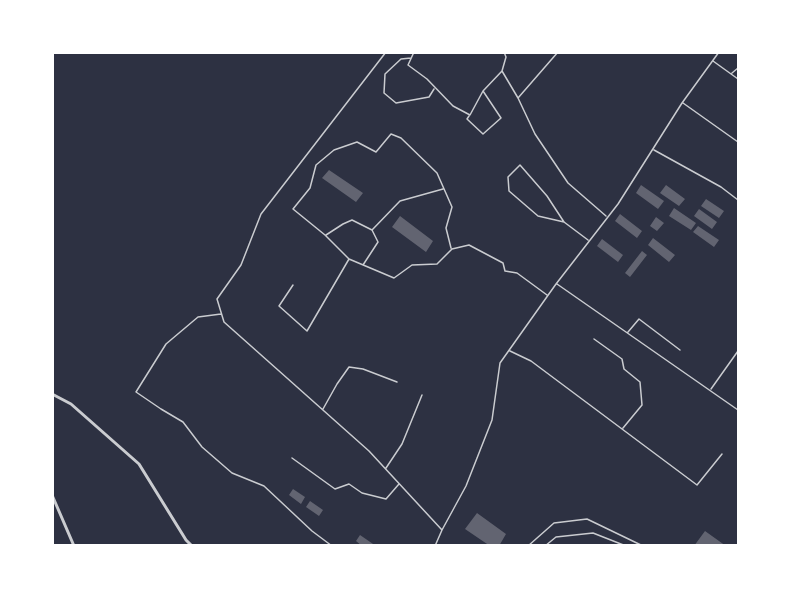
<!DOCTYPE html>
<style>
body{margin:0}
#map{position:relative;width:791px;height:598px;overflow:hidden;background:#2d3142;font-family:Commissioner,sans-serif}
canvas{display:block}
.frame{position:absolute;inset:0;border:54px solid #fff;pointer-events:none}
</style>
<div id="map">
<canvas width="791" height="598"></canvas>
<div class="frame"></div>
</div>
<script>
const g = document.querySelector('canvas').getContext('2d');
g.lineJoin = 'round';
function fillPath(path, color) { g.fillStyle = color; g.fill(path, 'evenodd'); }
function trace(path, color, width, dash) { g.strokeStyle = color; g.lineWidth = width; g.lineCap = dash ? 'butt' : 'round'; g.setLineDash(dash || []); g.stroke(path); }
const building = new Path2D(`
 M329,170L363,193L356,202L322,178Z
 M641,185L664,201L658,209L636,193Z
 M666,185L685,199L679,206L660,193Z
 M706,199L724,211L719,218L701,206Z
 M674,208L696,223L691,230L669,216Z
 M699,209L717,222L712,229L694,216Z
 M620,214L642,231L637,238L615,221Z
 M400,216L433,241L426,252L392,227Z
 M656,217L664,223L657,231L650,226Z
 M698,226L719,240L714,247L693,232Z
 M653,238L675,255L669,262L648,245Z
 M602,239L623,255L618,262L597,246Z
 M642,251L647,255L630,277L625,273Z
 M293,489L305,497L301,504L289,495Z
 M310,501L323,510L319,516L306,507Z
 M477,513L506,534L499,546H490L465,529Z
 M705,531L726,546H694Z
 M360,535L376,546H362L356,541Z`);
const service = new Path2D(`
 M386,52L261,214L241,265L217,299L224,322L369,451L442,530
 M414,52L408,65L427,79L453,106L470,115L483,91L502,71L506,57L504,52
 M558,52L518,98L535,134L568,183L606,216
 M411,58L401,59L385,74L384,93L396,103L429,97L434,89
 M713,61L738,79
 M502,71L518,98
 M732,73L738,68
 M683,103L738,142
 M469,116L467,119L483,134L501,118L483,91
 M654,150L721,187L738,200
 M564,222L538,216L509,191L508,177L520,165L547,196L564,222L588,240
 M372,230L400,201L443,189
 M326,235L343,224L352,220L372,230L378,242L363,265
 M349,259L325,235L293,209L310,188L316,165L334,150L357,142L376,152L391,134L401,138L437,173L452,207L446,228L451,248
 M557,284L738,410
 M293,285L279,306L307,331L349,259L394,278L412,265L437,264L452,249L469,245L503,263L505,271L517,273L547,295
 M221,314L198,317L166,344L136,392L161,409L183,422L202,447L232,473L264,486L312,531L332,546
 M628,332L639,319L680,350
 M594,339L622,359L624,369L640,382L642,405L623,428
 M510,351L531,361L697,485L722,454
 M711,389L738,351
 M323,409L337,384L349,367L363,369L397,382
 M292,458L335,489L349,484L362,493L386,499L399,484
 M386,468L402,444L422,395
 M435,546L442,530L466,486L492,420L500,363L556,284L618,204L682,103L719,52
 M528,546L554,523L587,519L643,546
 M545,546L556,537L593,533L626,546`);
const minor = new Path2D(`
 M52,394L71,404L139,464L186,540L192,546
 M52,495L74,546`);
fillPath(building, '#626471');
trace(service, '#caccd0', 1.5);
trace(minor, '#caccd0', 3);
</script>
